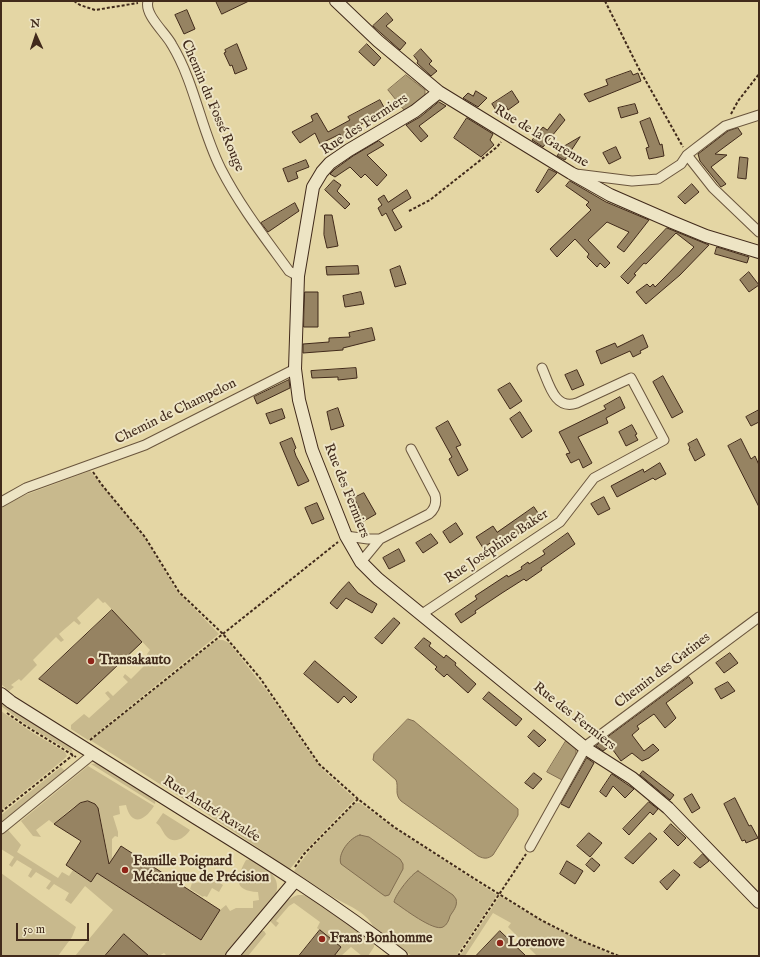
<!DOCTYPE html>
<meta charset="utf-8">
<style>
body{margin:0}
#map{position:relative;width:760px;height:957px;overflow:hidden;background:#e4d6a4;font-family:"IM FELL English",serif}
canvas{display:block}
.frame{position:absolute;inset:0;border:2px solid #412a1b;pointer-events:none}
.north{position:absolute;left:16px;top:16px;width:40px;height:40px;-webkit-text-stroke:3px #ede4c4;paint-order:stroke;rotate:357deg;font-size:11px;font-weight:700;line-height:16px;text-align:center;color:#412a1b}
.north::after{content:'';display:block;margin:auto;width:14px;height:18px;background:#412a1b;clip-path:polygon(50% 0,100% 100%,50% 72%,0 100%)}
.scale{position:absolute;left:16px;top:923px;width:73px;height:18px;box-sizing:border-box;border:2px solid #412a1b;border-top:0;padding-left:5px;font-size:12px;line-height:14px;white-space:nowrap;color:#412a1b;-webkit-text-stroke:3px #ede4c4;paint-order:stroke}
</style>
<div id="map">
<canvas width="760" height="957"></canvas>
<div class="frame"></div>
<div class="north">N</div>
<div class="scale">50 m</div>
</div>
<script>
const g = document.querySelector('canvas').getContext('2d');
g.lineJoin = 'round';
function fillPath(path, color) { g.fillStyle = color; g.fill(path, 'evenodd'); }
function trace(path, color, width, dash) { g.strokeStyle = color; g.lineWidth = width; g.lineCap = dash ? 'butt' : 'round'; g.setLineDash(dash || []); g.stroke(path); }
function drawText(font, color, halo, rows, align = 'center') {
  g.font = font + ' "IM FELL English",serif'; g.lineWidth = 4; g.setLineDash([]); g.textBaseline = 'middle'; g.strokeStyle = halo; g.fillStyle = color; for (const [text, x, y, turn = 0] of rows) {
    g.save(); g.translate(x, y); g.rotate((+turn || 0) * Math.PI / 180); g.textAlign = isNaN(turn) ? turn : align; if (halo) g.strokeText(text, 0, 0); g.fillText(text, 0, 0); g.restore();
  }
}
const green = new Path2D(`
 M90,471L134,524L147,541L176,590L219,634L88,740L71,729V725L84,714L89,718L110,699L105,693L108,691L113,696L128,682L123,677L125,674L131,679L151,659L147,654L150,650L105,602L103,603L98,598L77,618L81,623L79,625L74,621L59,634L64,640L61,642L56,637L33,660L37,665L21,681L19,679L11,685L14,687L9,691L1,684V507L25,495Z
 M217,640H223L229,643L267,691L314,759L323,770L355,799L303,853L290,869L201,810L90,740Z
 M1,700L70,746L73,753L28,726L1,706Z
 M1,711L33,733L65,752L67,756L63,760L1,810Z
 M99,763L156,798L155,804L91,764Z
 M88,766L154,806C144,822 131,826 126,805L119,806L120,814L113,816L118,832V837L115,836L112,839V860L102,876L200,940L220,910L226,905L230,911L236,908H253V901L259,900L258,892C233,891 236,878 246,860L252,859C267,870 283,876 275,897L226,956H167L164,953L159,956H149L124,935L105,956H75L113,910L85,886L71,904L65,900L69,893L54,884L49,890L46,888L51,881L36,872L31,878L28,876L32,869L17,860L12,867L9,865L14,857L1,849V835L8,830L21,845L17,852L58,878L62,872L69,876L73,870L91,882L108,856L99,811L95,804C81,795 65,815 54,824L49,820L36,830L41,837L33,836L21,821Z
 M61,767L65,771L1,822V815Z
 M355,803H360L396,829L497,895L456,956H412L373,926C366,912 347,905 333,897C320,889 307,880 294,871L310,850Z
 M163,813L190,830C185,838 174,845 166,836C162,831 161,826 156,823Z
 M1,873L76,927L72,937L58,956H1Z
 M217,881L223,885L219,892L212,888L207,897L204,896L203,897L190,889L192,883Z
 M298,895H303L311,898L374,942V947L368,956H362L351,947L341,956H334L341,947L317,928L320,922L294,903L289,906L276,921L279,923L276,927L270,921C278,911 285,899 298,895Z
 M500,896C537,919 575,940 616,956H537L508,927L511,923L493,913L465,956H460Z
 M261,931H264L266,934L248,956H241Z`);
const water = new Path2D(`
 M406,75L425,90V97L404,110L388,90Z
 M408,719L414,721L518,809V815L517,817L493,855C488,859 484,859 478,856L401,801C394,794 399,787 396,780L373,760L374,754Z
 M566,741L576,749V755L562,780L547,772Z
 M360,835L369,837L400,859L403,864V869L389,895L385,896L382,894L341,864C337,854 350,837 360,835Z
 M418,871L453,895L456,899C458,906 453,911 450,916C449,920 447,925 443,927C434,932 403,908 394,902C395,895 412,873 418,871Z`);
const building = new Path2D(`
 M216,1H249L222,14Z
 M187,10L195,29L184,34L175,15Z
 M387,13L393,20L386,26L406,43L400,50L373,26Z
 M237,44L247,69L235,74L232,65L230,66L224,53L226,52L225,50Z
 M367,44L381,58L374,66L359,52Z
 M421,49L432,61L429,64L437,71L431,76L417,63L418,61L414,56Z
 M631,71L633,75L638,73L641,81L589,102L584,94L608,85L606,80Z
 M476,91L487,98L478,107L463,98L468,93L473,96Z
 M512,91L519,102L508,110L506,106L497,112L492,104Z
 M380,100L386,111L360,125L361,126L354,129L355,131L342,138L340,134L320,144L315,133L300,143L292,132L313,121L311,116L317,113L328,132L350,120L348,117Z
 M439,102L446,106L419,126L428,136L421,142L406,125L420,117Z
 M635,104L638,113L621,118L618,108Z
 M560,114L565,120L543,147L532,140L543,127L547,130Z
 M467,118L493,134L490,140L494,145L481,157L454,138Z
 M650,118L660,145L662,144L664,156L649,159L646,148L649,147L640,122Z
 M738,128L742,134L715,154L727,155L711,167L726,184L721,187L700,161L698,154L728,131Z
 M580,137L565,160L557,156L563,147Z
 M379,141L384,145L367,155L387,175L377,186L365,174L361,178L350,167L335,177L330,174L335,169L353,156Z
 M616,147L621,158L609,164L603,153Z
 M740,157L748,158L746,179L738,178Z
 M306,160L309,167L296,172L298,178L288,182L283,169Z
 M549,169L557,173L538,193L536,191Z
 M334,180L341,185L337,191L350,204L345,209L325,190Z
 M570,181L606,202L649,220L624,252L617,247L629,232L607,222L588,240L610,263L605,268L600,263L597,267L587,257L589,254L575,239L557,257L550,249L591,210L586,205L589,202L566,186Z
 M692,184L699,192L685,204L678,197Z
 M407,190L411,198L392,210L402,227L395,231L386,213L382,216L378,208L382,205L378,199L384,195L388,202Z
 M295,203L299,211L268,232L261,223Z
 M325,215H332L338,246L327,248L324,235Z
 M667,228L709,245L680,275L646,304L636,292L647,284L650,287L653,284L655,287L664,278L694,247L676,233L646,264L644,263L634,274L636,275L628,284L621,277Z
 M717,247L749,257L747,263L715,254Z
 M358,266L359,274L327,275L326,267Z
 M400,266L406,284L395,287L390,270Z
 M749,272L759,285L749,292L740,280Z
 M305,292H318V327H304Z
 M361,292L364,304L345,307L343,296Z
 M372,328L375,340L343,348V350L303,353V344L329,342V338L350,337L349,333Z
 M643,335L648,347L640,351L641,353L633,357L630,351L601,364L596,351L615,343L617,347Z
 M356,368L357,378L338,380V377L312,378L311,371Z
 M577,370L584,385L572,390L565,375Z
 M663,376L683,412L672,418L653,382Z
 M289,380L290,388L257,404L254,397Z
 M510,383L522,401L510,409L498,390Z
 M620,397L625,408L606,418L608,423L578,437L592,463L583,468L579,459L571,463L566,454L570,453L559,432L606,409L604,406Z
 M338,408L344,426L331,430L327,412Z
 M282,409L285,418L270,424L266,414Z
 M759,410V422L751,426L746,417Z
 M520,412L532,431L522,438L510,419Z
 M448,421L461,445L456,447L468,470L458,476L449,459L452,457L436,428Z
 M632,425L637,434L635,435L638,440L626,446L619,432Z
 M292,438L296,448L294,450L296,456L309,481L298,486L280,443Z
 M697,439L705,455L695,461L689,449L690,448L688,444Z
 M741,439L751,459L755,456L759,465V507L728,446Z
 M660,463L666,474L655,480L653,478L617,497L611,486L643,469L644,472Z
 M364,493L376,514L357,525L351,513L359,508L354,498Z
 M604,497L610,509L598,515L591,504Z
 M317,503L324,519L312,524L305,508Z
 M534,507L542,519L512,538L509,534L498,541L496,539L483,548L476,537L493,526L497,532Z
 M456,523L463,534L450,543L443,532Z
 M568,533L575,544L541,568L542,570L526,581L524,579L502,593L475,611L476,613L461,623L455,614L477,599L475,596L507,575L508,577L522,569L521,567L528,562L529,564L545,554L543,551Z
 M431,534L438,543L423,553L416,543Z
 M399,549L405,561L389,569L383,558Z
 M349,582L358,593L377,604L372,613L346,598L337,609L330,603L340,591Z
 M112,610L142,642L77,704L39,679Z
 M394,618L400,623L382,644L375,638Z
 M424,638L431,643L429,646L444,658L446,655L456,663L455,665L476,684L468,693L447,674L444,677L435,669L437,667L415,648Z
 M730,653L738,663L724,673L716,663Z
 M315,661L357,697L351,703L344,696L338,703L304,674Z
 M689,677L693,683L666,703L676,718L673,721L665,728L654,714L637,726L639,729L632,735L644,751L653,744L659,750L649,758L642,761L632,753L621,761L610,746L603,751L596,746Z
 M728,682L735,691L721,699L715,689Z
 M489,692L522,719L516,726L483,699Z
 M534,730L546,740L539,747L528,737Z
 M587,758L594,763L569,808L561,804Z
 M643,771L674,795L670,800L640,775Z
 M534,773L542,779L533,789L525,783Z
 M612,774L634,789L625,798L613,786L606,797L600,792Z
 M692,794L700,808L692,813L684,799Z
 M735,798L749,826L751,825L758,838L746,843L745,840L742,841L724,804Z
 M88,801L95,804L98,808L109,864L121,846L220,910L201,940L97,873L91,882L66,865L81,841L54,824L80,803Z
 M649,802L658,809L653,815L650,812L629,835L623,829Z
 M671,824L686,838L678,846L664,832Z
 M589,833L602,843L590,857L577,846Z
 M650,833L657,839L633,864L625,858Z
 M703,854L709,861L700,868L694,863Z
 M592,858L600,865L594,872L586,865Z
 M567,861L583,871L575,884L560,874Z
 M674,870L680,875L667,890L660,882Z
 M320,930L341,947L334,956H299Z
 M500,931L526,956H476Z
 M124,934L149,956H105Z`);
const path = new Path2D(`
 M74,1L80,5L95,10L138,3
 M605,1L638,67L683,147
 M731,114L738,101L759,74
 M409,211L430,200L497,147L501,142
 M93,472L102,485L145,537L179,592L223,634L260,678L319,764L358,799L394,827L478,881L541,920L582,941L619,956
 M7,713L24,725L76,757
 M90,740L338,542
 M1,812L73,755
 M295,867L304,854L358,799
 M458,956L526,854`);
const street = new Path2D(`
 M148,1C144,15 166,33 172,45C195,83 201,130 221,169C240,206 265,238 289,271L298,276
 M687,155L713,188L759,232
 M576,174L632,181L658,179L681,164L687,155L696,148L725,126L759,115
 M1,502L26,488L145,445L295,369
 M346,536L368,539H380
 M361,562L380,539L429,514C435,509 437,503 435,495L411,449
 M422,614L560,522L594,478L664,440L631,378L577,403C555,411 549,384 542,368
 M1,829L93,754
 M530,847L587,745L759,617`);
const secondary = new Path2D(`
 M336,1L378,41L439,92L571,173L610,195L672,222L706,236L759,252
 M439,92L415,111L349,150L330,163L322,172L313,187L298,276L295,369L299,400L312,450L346,536L361,562L378,579L585,748L632,778L668,808L759,902
 M1,694L11,702C73,741 134,779 196,818C266,861 336,905 401,956
 M232,956L295,881`);
const markers = [
 [91,661,4,"#8f2418"],
 [125,870,4,"#8f2418"],
 [322,939,4,"#8f2418"],
 [500,943,4,"#8f2418"]
];
const streetNames = [
 ["Chemin du Fossé Rouge",212,106,67],
 ["Rue des Fermiers",365,125,-33],
 ["Rue de la Garenne",541,137,31],
 ["Chemin de Champelon",176,412,-26],
 ["Rue des Fermiers",346,491,68],
 ["Rue Joséphine Baker",497,547,-34],
 ["Chemin des Gatines",663,671,-37],
 ["Rue des Fermiers",574,717,38],
 ["Rue André Ravalée",211,810,32]
];
const poiNames = [
 ["Transakauto",99,661],
 ["Famille Poignard",133,862],
 ["Mécanique de Précision",133,878],
 ["Frans Bonhomme",330,939],
 ["Lorenove",508,943]
];
fillPath(green, '#c8b98d');
fillPath(water, '#ad9c75');
trace(water, '#826e51', 1);
fillPath(building, '#968362');
trace(building, '#412a1b', 1);
trace(street, '#6a553d', 11);
trace(secondary, '#412a1b', 14);
trace(path, '#412a1b', 2, [3, 2]);
trace(street, '#ede4c4', 9);
trace(secondary, '#ede4c4', 12);
for (const [x, y, r, color] of markers) { const dot = new Path2D(); dot.arc(x, y, r, 0, 2 * Math.PI); g.fillStyle = color; g.fill(dot); trace(dot, '#ede4c4', 1.5); }
drawText('14px', '#412a1b', '#ede4c4', streetNames);
drawText('bold 14px', '#412a1b', '#ede4c4', poiNames, 'left');
</script>
